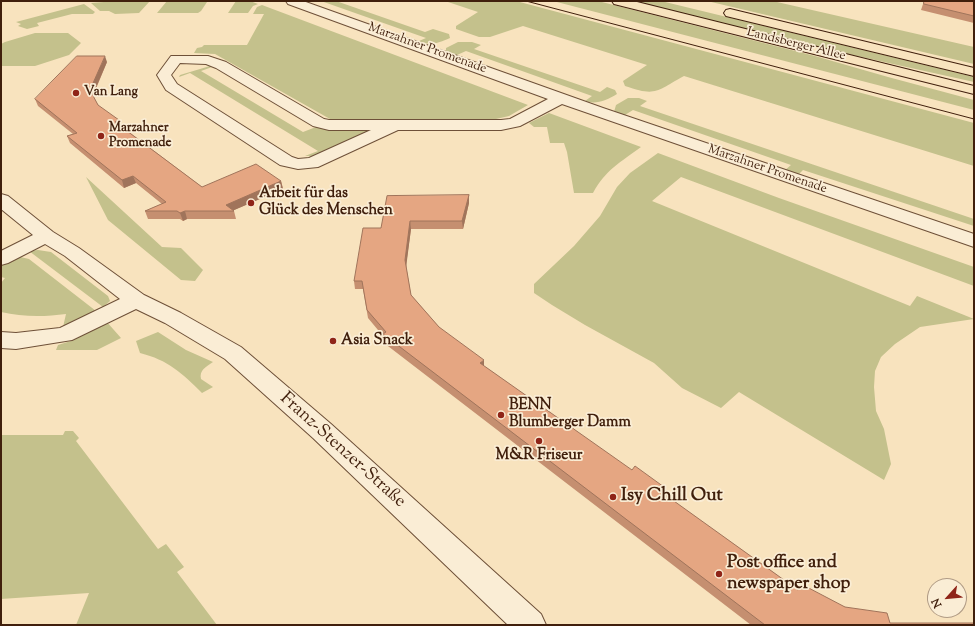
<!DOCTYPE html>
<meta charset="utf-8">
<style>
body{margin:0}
#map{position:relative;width:975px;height:626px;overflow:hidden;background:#f8e3be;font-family:"Sorts Mill Goudy",serif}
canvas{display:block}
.frame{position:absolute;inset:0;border:2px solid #401f0c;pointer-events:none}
.north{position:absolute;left:927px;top:578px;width:40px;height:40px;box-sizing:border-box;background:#faedd5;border:1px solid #b09b85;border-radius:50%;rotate:243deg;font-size:11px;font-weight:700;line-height:16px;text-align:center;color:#401f0c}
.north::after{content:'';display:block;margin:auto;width:14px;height:18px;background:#8f2418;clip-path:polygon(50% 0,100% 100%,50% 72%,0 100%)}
</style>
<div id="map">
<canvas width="975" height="626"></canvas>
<div class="frame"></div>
<div class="north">N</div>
</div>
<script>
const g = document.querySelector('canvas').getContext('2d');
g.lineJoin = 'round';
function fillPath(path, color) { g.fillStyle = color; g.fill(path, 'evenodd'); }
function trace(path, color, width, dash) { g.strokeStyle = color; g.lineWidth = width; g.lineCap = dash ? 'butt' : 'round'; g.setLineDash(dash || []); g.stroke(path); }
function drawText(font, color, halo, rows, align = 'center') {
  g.font = font + ' "Sorts Mill Goudy",serif'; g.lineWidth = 3.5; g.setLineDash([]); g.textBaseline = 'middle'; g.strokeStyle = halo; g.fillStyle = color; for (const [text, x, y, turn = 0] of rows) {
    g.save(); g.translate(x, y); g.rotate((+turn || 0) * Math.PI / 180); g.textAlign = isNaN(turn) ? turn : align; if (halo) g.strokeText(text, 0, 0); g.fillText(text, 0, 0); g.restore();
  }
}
const green = new Path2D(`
 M117,1H150L139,13L115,14L109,11H100L91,3Z
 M167,1H206L207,2L201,11L198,13H157Z
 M236,1H250L258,4L253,6L248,13H228Z
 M321,1H336L425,32L433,29L449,34L450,38C438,43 431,46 419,41L426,38Z
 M445,1H516L974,123V166L684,76C656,91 657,97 625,86L623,81L647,65L523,26L490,37H479L456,29V26L478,12Z
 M553,1H598L815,56L888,77L974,100V110Z
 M631,1H661L974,77V82L848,54Z
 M707,1L777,2L974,47V64Z
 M84,4L95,12L93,14H72L37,23L39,26L27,29L18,26L21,24L16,22Z
 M262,5L528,105L509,116L496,119H330L215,54L194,53L197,48L202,47L204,45H247L264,14H253L257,7Z
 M35,33H68L81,43L69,55L35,66H1V44L5,42Z
 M458,42H472L481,45L474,49L600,92L607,87L615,90L617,94C607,100 596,105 585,101L592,96L466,51L457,55L446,51V48Z
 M210,66L212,67L201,71L303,132L316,127L319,128H363L368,131L313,156H305L318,151L190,73L179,77L180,75Z
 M628,98H639L647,101L640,106L974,219V226L803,170L797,176L784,171L791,165L633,110L625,115L614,112L616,105Z
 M549,113L641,147C621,162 605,170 593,193H574L567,152L564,143H550L547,127H534L529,123Z
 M658,153L779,198L974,267V286L681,177L652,201L910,306L917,296L974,319L920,327L895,344L881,357L875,371L874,387L876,411L884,429L891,464L884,480L739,392L721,408L682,388L654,363L585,325L552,305L534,293V284L574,246L600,216L617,187L630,173Z
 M86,177L162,247L181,248L203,270L195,281L181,280L108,220Z
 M38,250L51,252L108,296L110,301L103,307L29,251Z
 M16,256L29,259L96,311L63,327L66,314C44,317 22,317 1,312V283L5,278L1,277V264Z
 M106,321L121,338L97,350H56L58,345L74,340Z
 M158,332L186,350L213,362C206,367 199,370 201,379L213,387L202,393C182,373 168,360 140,353L136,341Z
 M65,431H73L79,438L76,441L158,549L166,544L184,567L177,572L217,625H76L89,593L1,599V435H63Z`);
const street = new Path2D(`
 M286,1H303L603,108L974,234V247L562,104L520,126L501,130H398L318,167L298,169L280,165L166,90L157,75L171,56H208L226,62L324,119L329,120H501L510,119L548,99L288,4ZM180,63L206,64L216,68L313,126L329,130H371L309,158L298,159L292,157L177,84L171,75Z
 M1,194L8,196L53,232L79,248L144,295L181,313L241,347L331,424L541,614L546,625H508L313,438L225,359L165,323L136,309L72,340L16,349L1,348V332L16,333L60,328L120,299L65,256L45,244L8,263L1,265V251L33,235L1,209Z`);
const primary = new Path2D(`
 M612,1H633L974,86V94L614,4Z
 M730,9L974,68V76L726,16L724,13L726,10Z`);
const tram = new Path2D(`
 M526,1L974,119`);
const wall = new Path2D(`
 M924,1H974V23L921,10Z
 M107,62L93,96L98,105L121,126L202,187L281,181L283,189L234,210V211L236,219H187L183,221L180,219H148L145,211L162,204L136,183L124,188L70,143L67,136L73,134L38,106L35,99Z
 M469,195V203L463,229H411L406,265L411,295L439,327L484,366L798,590L890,623L974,625H751L384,343L383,336L368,318L363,289H355L354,281L381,228Z`);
const shadedWall = new Path2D(`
 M105,56L107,62L92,97L90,90Z
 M119,120L121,128L115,122Z
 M133,176L136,183L124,188L122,180Z
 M281,181L283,189L232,211L226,205Z
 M469,195V203L463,229L462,221Z
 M185,211L187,219L183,221L180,213Z
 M410,221L411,229L406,268L405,260Z
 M484,360V368L480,363Z
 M664,487L662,495L660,491Z`);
const building = new Path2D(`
 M924,1H974V16L924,4Z
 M77,56H105L90,90L98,105L119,120L115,122L202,187L256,164L281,181L226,205L234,211H185L180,213L177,211H145L166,202L133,176L122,180L67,136L77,133L35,99Z
 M469,195L462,221H410L405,260L411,295L439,327L484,360L480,363L632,470L635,466L664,487L660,491L798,590L803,585L845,607L887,613L890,623H974V625H765L383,334L386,332L367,310L362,281H354L363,228H381L387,196Z`);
const markers = [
 [76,93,4,"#8f2418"],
 [101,136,4,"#8f2418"],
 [251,203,4,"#8f2418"],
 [333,341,4,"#8f2418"],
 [501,415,4,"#8f2418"],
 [539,441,4,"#8f2418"],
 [613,497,4,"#8f2418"],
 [719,574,4,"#8f2418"]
];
const farStreetnames = [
 ["Landsberger Allee",796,45,14],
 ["Marzahner Promenade",427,49,20],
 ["Marzahner Promenade",767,170,19]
];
const farPoinames = [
 ["Van Lang",84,93],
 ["Marzahner",109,129],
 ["Promenade",109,144]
];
const poiNames = [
 ["Arbeit für das",259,194],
 ["Glück des Menschen",259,211],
 ["Asia Snack",341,341],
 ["BENN",509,406],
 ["Blumberger Damm",509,423],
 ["M&R Friseur",539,456,"center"]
];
const nearStreetnames = [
 ["Franz-Stenzer-Straße",342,451,42]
];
const nearPoinames = [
 ["Isy Chill Out",621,497],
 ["Post office and",727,564],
 ["newspaper shop",727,585]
];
fillPath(green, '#c4c18c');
trace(street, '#6e5038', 2);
trace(primary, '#401f0c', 2);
fillPath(street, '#faedd5');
fillPath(primary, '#f8e3be');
trace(tram, '#401f0c', 1);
fillPath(wall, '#c58f70');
fillPath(shadedWall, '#a0745b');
fillPath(building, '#e5a682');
trace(building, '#a0745b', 1);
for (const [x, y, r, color] of markers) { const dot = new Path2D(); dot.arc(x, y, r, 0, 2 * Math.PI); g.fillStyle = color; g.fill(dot); trace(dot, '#faedd5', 1.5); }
drawText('13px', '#401f0c', '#faedd5', farStreetnames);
drawText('bold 13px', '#401f0c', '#faedd5', farPoinames, 'left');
drawText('bold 15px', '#401f0c', '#faedd5', poiNames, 'left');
drawText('18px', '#401f0c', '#faedd5', nearStreetnames);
drawText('bold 18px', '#401f0c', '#faedd5', nearPoinames, 'left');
</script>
